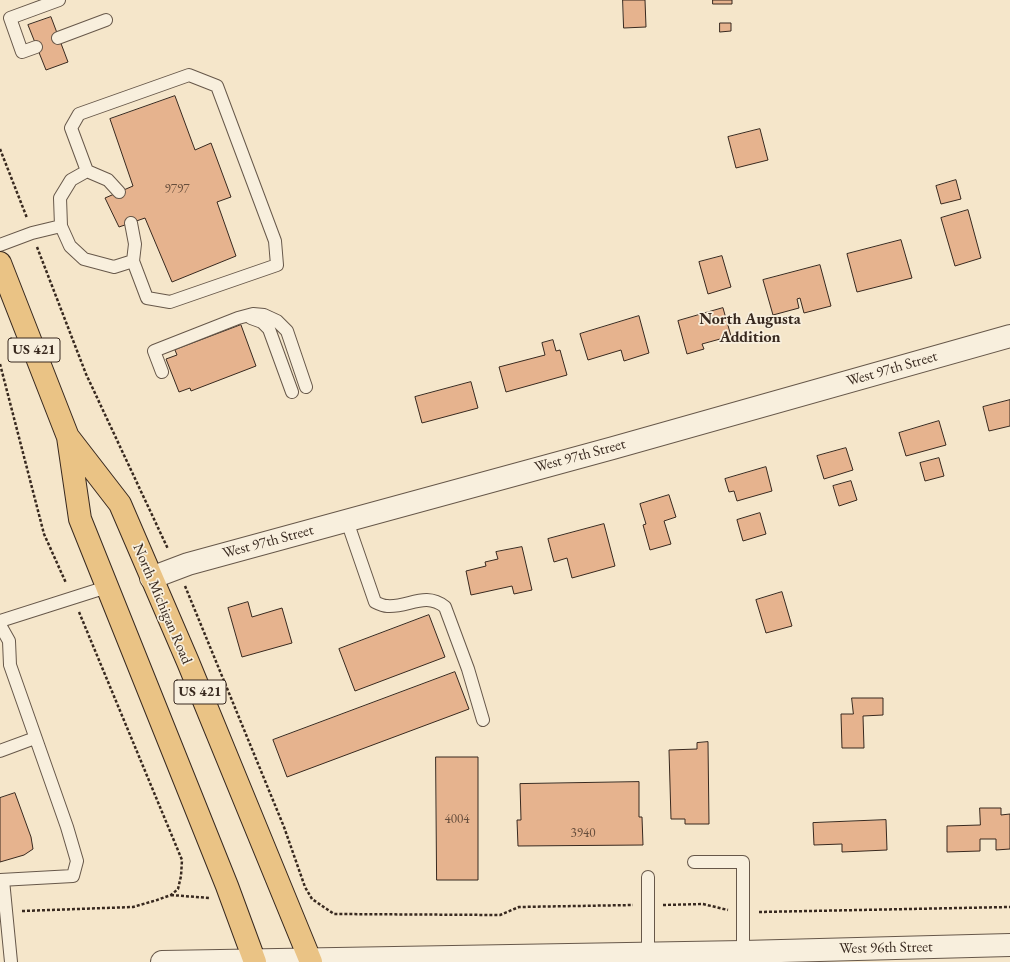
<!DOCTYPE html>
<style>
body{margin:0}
canvas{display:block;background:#f5e6ca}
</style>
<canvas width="1010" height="962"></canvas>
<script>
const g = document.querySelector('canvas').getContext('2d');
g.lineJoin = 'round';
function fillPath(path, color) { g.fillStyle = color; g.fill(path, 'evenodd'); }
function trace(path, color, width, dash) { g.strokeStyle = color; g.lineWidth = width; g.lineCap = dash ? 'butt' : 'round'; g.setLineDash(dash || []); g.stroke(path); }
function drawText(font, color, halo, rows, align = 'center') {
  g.font = font + ' "EB Garamond",serif'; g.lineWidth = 3.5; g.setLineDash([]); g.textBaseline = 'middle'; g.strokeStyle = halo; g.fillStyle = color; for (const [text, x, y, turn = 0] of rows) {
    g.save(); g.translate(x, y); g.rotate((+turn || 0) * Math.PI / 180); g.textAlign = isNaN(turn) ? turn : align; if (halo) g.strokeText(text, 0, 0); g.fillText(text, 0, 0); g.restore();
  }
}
const building = new Path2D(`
 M623,0H645L646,27L624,28Z
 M713,0H732V4H713Z
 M51,17L68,62L46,70L28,25Z
 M720,23H731V31L720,32Z
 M175,96L195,150L211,143L231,197L217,202L236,256L172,282L145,218L119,227L105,198L133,186L110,119Z
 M760,129L768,160L736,168L728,137Z
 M956,180L961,199L941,204L936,186Z
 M968,210L981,258L955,266L941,218Z
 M901,240L912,278L857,292L847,254Z
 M722,256L731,287L708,294L699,262Z
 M820,265L831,306L804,313L800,298L797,299L799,308L773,315L763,280Z
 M723,308L731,336L702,344L704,349L687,354L678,321Z
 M639,316L649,353L624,361L621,350L588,360L580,334Z
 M241,325L256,366L191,391L190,388L179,392L166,359L177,355L175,350Z
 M553,340L556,351L560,350L567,375L506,392L499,367L545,355L542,343Z
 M471,382L478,408L422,423L415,397Z
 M1010,400V426L989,431L983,407Z
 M939,421L946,445L906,456L899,433Z
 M846,448L853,470L824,479L817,456Z
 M939,458L944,476L925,481L920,463Z
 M766,467L772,491L737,501L734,491L729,492L725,479Z
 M851,481L857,500L839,506L833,486Z
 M669,495L676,517L664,521L671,544L650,550L643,525L646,524L640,504Z
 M760,513L766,534L743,541L737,520Z
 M604,524L615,566L572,578L567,558L554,562L548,539Z
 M522,547L532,590L514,594L512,586L471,595L466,571L486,566L485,562L498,559L496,552Z
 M782,592L792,626L766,633L756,600Z
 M248,602L252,617L282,608L292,643L242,657L228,608Z
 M429,615L445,657L355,691L339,649Z
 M455,672L469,709L287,777L273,740Z
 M852,698H883V715L863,716L864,748H842L841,714H853Z
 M708,742L709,824H685V819H671L669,750L697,749V743Z
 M436,757H478V880H437Z
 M639,782V817H642L643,845L518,846L517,820H521L520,784Z
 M15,793L31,837L33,849L24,855L0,862V798Z
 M980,808H1001V815L1010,814V849L996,850V839H980V851L947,852V826L980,825Z
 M886,820L887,850L842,852V844L814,845L813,823Z`);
const path = new Path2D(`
 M0,149L27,218
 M37,247L86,374L168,549
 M0,364L44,534L66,583
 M185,586L284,827L305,887L312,899L334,914L500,915L519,907L633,905
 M171,895L210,898
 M663,905L703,904L728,910
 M22,911L133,907L157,900L171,895L178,889L181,876L182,860L79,612
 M759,912L1010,907`);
const service = new Path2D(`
 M58,38L106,20
 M36,47L22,52L10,18L59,0
 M189,75L217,86L275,241L277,265L170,302L147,298L133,261L114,267L84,259L70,246L61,226L60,198L71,180L87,171L71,128L79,114Z
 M87,171L108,180L119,192
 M131,223L135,244L133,261
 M0,245L32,233L61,226
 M251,318L262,322L269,329L292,392
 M162,372L154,351L238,318L253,314L264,315L277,321L287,331L306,387
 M347,521L375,602C379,604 383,606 387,606C408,608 425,591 445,607L468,669L483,720
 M0,621L107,587
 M0,625L9,641L10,665L67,827L77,861L73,876L0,880
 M0,751L35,738
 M694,862H743V957
 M648,877V953
 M3,880L11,962`);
const minor = new Path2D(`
 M151,578L188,564L613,448L1010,336`);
const tertiary = new Path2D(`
 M162,962L743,952L1010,945`);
const primary = new Path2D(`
 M0,263L68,437L80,519L227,886L255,962
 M69,438L120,504L188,662L311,962`);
const numberNames = [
 ["9797",177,189],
 ["4004",457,819],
 ["3940",583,833]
];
const shields = [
 [34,350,52],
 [200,692,52]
];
const shieldNames = [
 ["US 421",34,350],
 ["US 421",200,692]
];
const streetNames = [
 ["West 97th Street",892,369,-16],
 ["West 97th Street",580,456,-15],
 ["West 97th Street",268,542,-15],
 ["North Michigan Road",162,604,67],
 ["West 96th Street",886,948,-1]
];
const neighbourhoodNames = [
 ["North Augusta",750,320],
 ["Addition",750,338]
];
fillPath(building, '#e6b38e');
trace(building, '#38291f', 1);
trace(service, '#67584a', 14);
trace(minor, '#67584a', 24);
trace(tertiary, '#67584a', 24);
trace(primary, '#38291f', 24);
trace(path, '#38291f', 2.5, [3, 2]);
trace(service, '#f8efdd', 12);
trace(minor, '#f8efdd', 22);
trace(tertiary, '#f8efdd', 22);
trace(primary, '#eac385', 22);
drawText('13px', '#644c3b', null, numberNames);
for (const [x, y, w] of shields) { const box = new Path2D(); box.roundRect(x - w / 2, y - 12, w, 24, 3); g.fillStyle = '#f8efdd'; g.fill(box); trace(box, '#38291f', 1); }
drawText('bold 14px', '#38291f', null, shieldNames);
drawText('15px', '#38291f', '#f8efdd', streetNames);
drawText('bold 16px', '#38291f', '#f8efdd', neighbourhoodNames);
</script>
